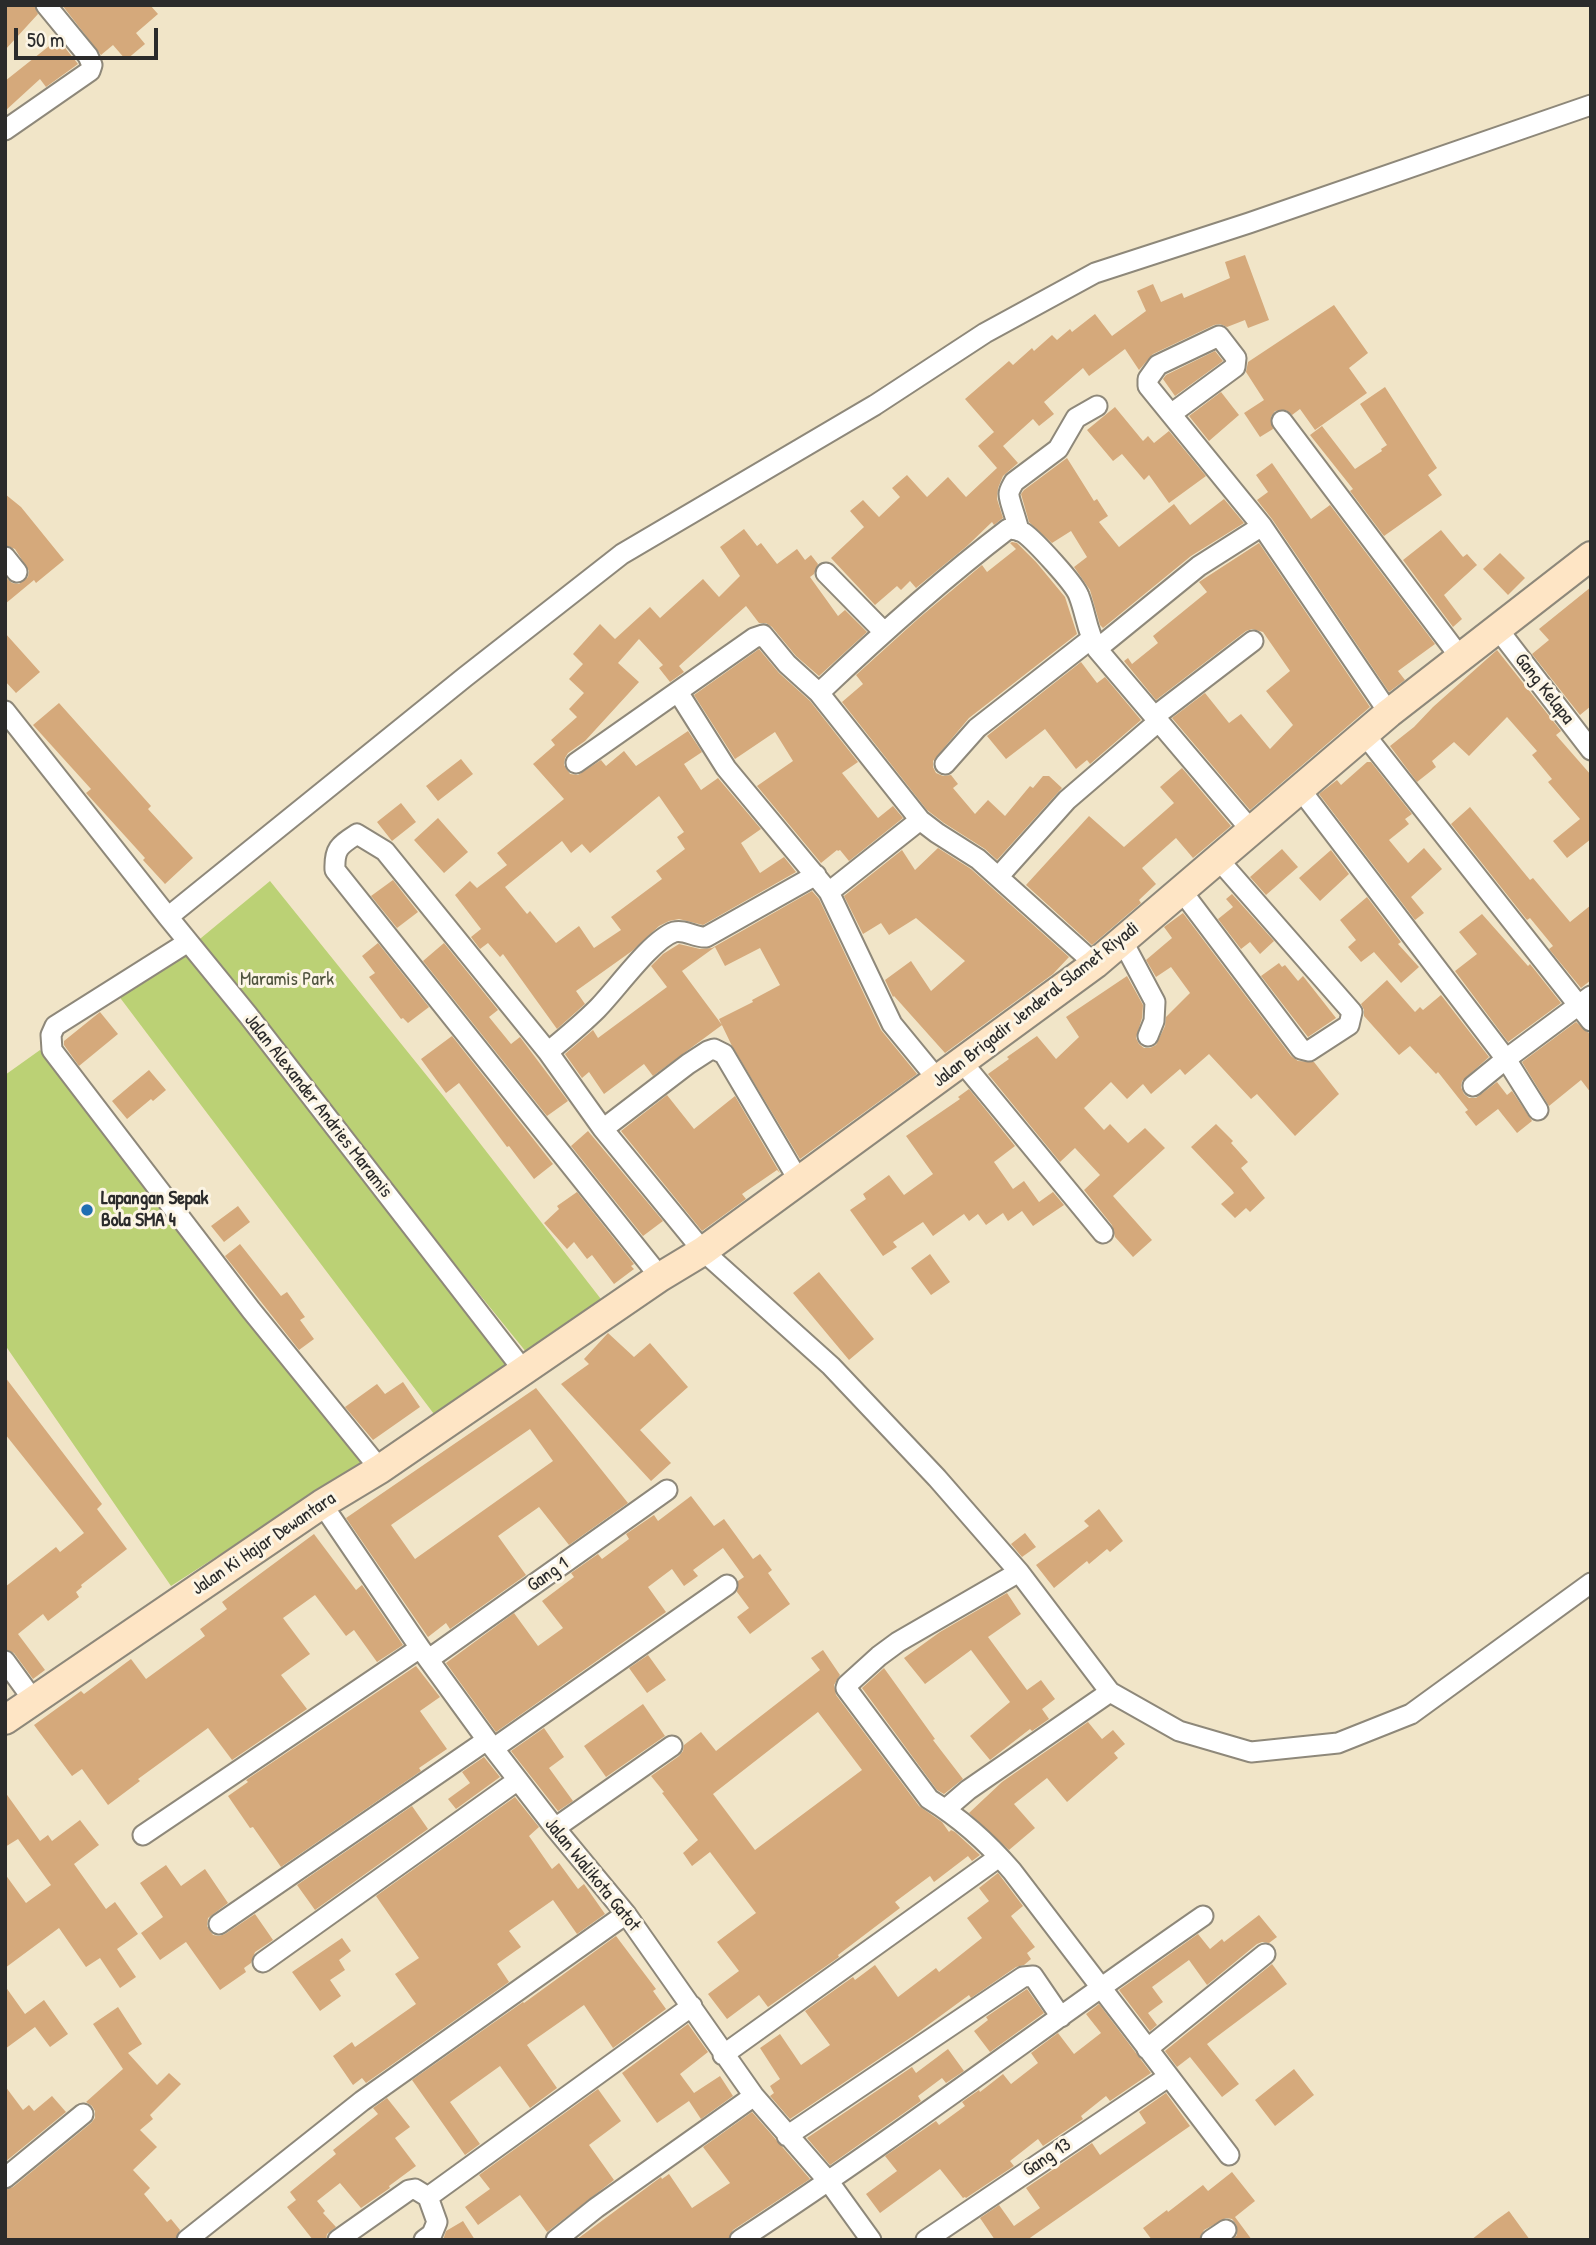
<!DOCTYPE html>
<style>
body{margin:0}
#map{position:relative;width:1596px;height:2245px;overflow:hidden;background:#f1e5c8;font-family:"Patrick Hand",sans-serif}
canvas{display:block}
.frame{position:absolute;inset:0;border:7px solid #2b2b2b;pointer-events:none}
.scale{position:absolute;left:14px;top:28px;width:144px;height:32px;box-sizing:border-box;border:4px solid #2b2b2b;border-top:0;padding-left:9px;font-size:21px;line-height:24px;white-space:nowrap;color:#2b2b2b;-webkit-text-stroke:5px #fcf5e5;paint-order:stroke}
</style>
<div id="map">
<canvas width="1596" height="2245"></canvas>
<div class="frame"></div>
<div class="scale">50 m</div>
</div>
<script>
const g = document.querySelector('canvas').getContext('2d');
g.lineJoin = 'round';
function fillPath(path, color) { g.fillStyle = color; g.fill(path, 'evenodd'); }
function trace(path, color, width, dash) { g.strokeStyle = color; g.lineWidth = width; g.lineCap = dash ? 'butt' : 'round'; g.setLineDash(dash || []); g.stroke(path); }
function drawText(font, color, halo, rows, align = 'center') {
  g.font = font + ' "Patrick Hand",sans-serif'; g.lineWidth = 6; g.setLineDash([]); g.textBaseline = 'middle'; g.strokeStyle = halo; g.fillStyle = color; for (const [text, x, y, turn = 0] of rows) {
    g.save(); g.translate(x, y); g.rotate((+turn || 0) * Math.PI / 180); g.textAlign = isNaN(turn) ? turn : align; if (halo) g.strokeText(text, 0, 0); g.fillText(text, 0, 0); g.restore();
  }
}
const green = new Path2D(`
 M270,881L444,1097L604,1303L531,1358L195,943Z
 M183,947L517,1373L443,1426L118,995Z
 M40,1050L368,1459L171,1586L5,1345V1075Z`);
const building = new Path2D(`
 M5,5H34L38,14L5,50Z
 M62,5H150L158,14L136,33L145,44L126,60L113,45L101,55Z
 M58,39L78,64L46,87L40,79L5,111V81Z
 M1245,255L1269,320L1248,328L1245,320L1227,327L1220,324L1214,325L1153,354L1139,370L1125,349L1089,376L1083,368L1044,402L1054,414L1039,426L1033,419L1003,446L1018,463L1003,476L998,488L997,499L1003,518L994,525L992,522L967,546L916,588L910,581L901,590L897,586L875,605L831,558L864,527L850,511L863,500L879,517L900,497L892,488L907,475L927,497L948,477L966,497L997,468L978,446L994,432L965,399L1009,361L1013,365L1032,348L1034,351L1052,335L1057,340L1070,329L1072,332L1095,314L1112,336L1146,311L1137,291L1153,284L1161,302L1182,293L1184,298L1230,278L1225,262Z
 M1334,305L1368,353L1349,368L1367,393L1315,430L1300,409L1292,415L1286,410L1275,411L1271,417L1273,429L1260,437L1244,413L1264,400L1246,372L1248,362Z
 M1215,351L1223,361L1175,396L1163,379L1166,375Z
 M1385,387L1437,468L1428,475L1442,495L1384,536L1350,491L1353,489L1310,435L1322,426L1355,469L1382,451L1381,449L1387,445L1360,404Z
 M1221,392L1239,415L1209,441L1189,416Z
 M1115,407L1143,441L1148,436L1154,443L1169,431L1206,476L1169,503L1149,475L1144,480L1122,454L1113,461L1087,430Z
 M1067,458L1094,501L1097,499L1108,516L1099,522L1119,547L1174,504L1190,525L1224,499L1244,523L1191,556L1103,628L1100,625L1090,590L1074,567L1087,557L1071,531L1052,543L1029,522L1021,494L1024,490Z
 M1272,463L1311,519L1330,505L1435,644L1398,671L1405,680L1389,692L1272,519L1257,500L1268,492L1256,475Z
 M5,494L21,507L64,560L36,583L34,580L5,604V577L12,583L19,584L28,577L29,571L15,549L5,545Z
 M744,529L757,546L761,543L777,564L797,549L805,560L811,555L818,564L814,574L810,577L838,616L845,610L867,632L819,676L796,656L772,627L766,623H759L746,606L679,666L684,672L670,682L659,668L663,665L639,639L618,663L639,682L585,741L568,753L565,758L564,765L570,774L578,775L601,760L606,766L624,751L636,766L688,731L702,752L684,764L701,790L718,778L761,829L741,843L760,873L784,857L796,872L703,925L679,919L669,921L659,926L632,951L576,991L585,1004L557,1029L503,954L500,957L488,943L480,949L471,937L481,929L455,895L470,881L477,888L507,865L497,853L564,799L533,764L555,745L551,740L577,717L569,709L584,693L569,679L583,664L573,654L600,624L615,639L650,607L660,618L703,579L719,597L740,576L720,547ZM659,796L684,832L677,837L685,849L656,871L662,879L611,917L621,930L594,948L579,926L556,943L530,911L527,914L505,887L562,841L571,853L582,844L590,853Z
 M1441,530L1463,557L1467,554L1477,565L1444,595L1462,619L1453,627L1403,560Z
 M1012,542L1017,543L1036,562L1065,597L1077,634L969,718L933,761V767L936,773L943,776L951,775L958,784L953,788L975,814L988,800L1005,816L1030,786L1033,788L1043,776H1049L1062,788L997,860L985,849L944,823L927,810L842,702L863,684L856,675L919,618L982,565L987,572L1016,549L1010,543Z
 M1259,543L1370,707L1250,810L1172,718L1205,693L1229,723L1241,714L1270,749L1293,725L1266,691L1290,671L1263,632L1252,629L1246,631L1156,700L1124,661L1128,658L1132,664L1158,643L1153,636L1207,592L1199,582Z
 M1500,553L1525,578L1508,595L1483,569Z
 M1591,587V706L1580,715L1532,654L1549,640L1539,629Z
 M5,633L40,672L16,693L5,681Z
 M759,649L779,673L810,701L858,762L842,773L878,818L893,806L903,818L849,861L840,850L838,851L837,850L821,863L757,786L793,761L775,732L735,759L694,695Z
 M1497,650L1561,731L1556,735L1591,775V839L1567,858L1553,841L1580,819L1548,782L1552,779L1532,755L1537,751L1507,717L1469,756L1454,742L1432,761L1436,767L1417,782L1390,746L1414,727L1433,707Z
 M1081,662L1097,683L1105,677L1141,720L1090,764L1087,760L1076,769L1045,729L1006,759L987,736Z
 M59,703L151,806L148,809L193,858L165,884L143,860L145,858L86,793L91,789L33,725Z
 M461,759L473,774L438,801L426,786Z
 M1367,762H1371L1412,814L1405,819L1409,824L1389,840L1408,863L1424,848L1442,869L1411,897L1424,913L1415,920L1319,794L1337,780L1341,785Z
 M1182,768L1231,826L1193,858L1176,838L1142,868L1156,884L1139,900L1141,903L1092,945L1026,885L1089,816L1124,847L1174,803L1160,787Z
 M401,803L416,822L392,841L377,822Z
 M1470,807L1530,880L1533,878L1570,922L1591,905V980L1581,988L1549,949L1553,946L1530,918L1527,920L1451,824Z
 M438,818L468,852L444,873L414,840Z
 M938,848L971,869L1069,957L1053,974L945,1053L894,996L893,997L885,980L911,961L931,991L965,961L916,918L889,935L881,923L863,934L844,896L902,850L915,870Z
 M1282,849L1298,867L1266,895L1250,877Z
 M1331,850L1349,874L1320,901L1299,878Z
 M393,880L418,912L397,928L371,896Z
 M812,891L819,899L881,1030L917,1074L800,1159L732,1046L719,1019L753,1002L752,1000L780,985L760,948L725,966L715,947L682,971L722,1025L653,1076L644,1064L604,1094L589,1072L582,1078L565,1054L593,1030L598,1038L667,987L651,966L663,954L679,944L700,949L712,948Z
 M1232,894L1274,941L1260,954L1250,942L1241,949L1218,919L1233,907L1226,899Z
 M1367,897L1401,942L1398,944L1419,967L1401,983L1374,952L1361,962L1348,947L1356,940L1340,920Z
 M1183,913L1291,1056L1298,1061L1314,1062L1339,1094L1295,1136L1257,1094L1251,1099L1209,1054L1185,1075L1180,1069L1151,1094L1143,1084L1127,1099L1111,1082L1084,1108L1104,1130L1110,1124L1128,1143L1145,1128L1165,1148L1113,1196L1152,1240L1133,1257L1115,1237L1112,1225L1084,1190L1100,1175L1075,1148L1060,1162L988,1074L1009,1059L1007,1057L1037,1036L1056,1059L1079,1037L1066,1017L1127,976L1143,1005L1142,1018L1136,1038L1139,1044L1144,1048H1150L1156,1045L1165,1026L1166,1017L1190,993L1171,967L1156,977L1146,960L1172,938L1164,927Z
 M1482,914L1528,966L1530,964L1561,1003L1508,1042L1455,971L1477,954L1459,932Z
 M378,943L429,1007L408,1023L403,1018L401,1019L369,977L375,973L362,956Z
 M444,943L498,1010L489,1017L511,1044L520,1037L568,1101L547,1116L423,961Z
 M1279,963L1282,967L1285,965L1298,981L1303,976L1336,1018L1308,1037L1261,976Z
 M1387,980L1415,1012L1420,1007L1423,1010L1441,995L1489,1057L1462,1081L1461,1087L1464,1094L1469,1098H1476L1497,1082L1507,1095L1512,1091L1532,1121L1517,1133L1498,1109L1476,1126L1465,1112L1468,1110L1438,1072L1436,1074L1410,1046L1399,1055L1364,1016V1010L1361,1004Z
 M100,1012L118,1034L79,1066L64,1045V1041Z
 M1576,1022L1591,1035V1093L1581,1080L1549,1106L1522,1062Z
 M452,1036L553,1164L534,1179L509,1146L507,1147L459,1083L446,1093L421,1059Z
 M149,1070L166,1090L153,1101L151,1099L127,1119L112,1101Z
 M969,1089L1015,1146L994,1162L1013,1189L1024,1181L1039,1202L1053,1192L1064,1205L1033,1226L1022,1211L1008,1221L1003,1213L986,1225L978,1214L969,1221L964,1214L933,1236L923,1222L893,1242L897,1247L883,1256L850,1210L866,1199L863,1194L889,1175L904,1195L933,1174L906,1136L960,1099L958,1097Z
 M667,1095L694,1129L735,1096L780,1173L777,1170L742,1194L746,1199L702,1231L621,1131Z
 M1216,1124L1233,1141L1231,1143L1248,1162L1241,1168L1265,1198L1250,1212L1246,1208L1235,1218L1221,1204L1234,1193L1232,1190L1191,1147Z
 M588,1131L663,1221L643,1236L571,1146Z
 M577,1192L634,1264L631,1266L634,1269L614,1284L592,1255L587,1259L574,1242L567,1249L544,1223L559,1209L557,1206Z
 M238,1206L250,1222L224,1242L211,1226Z
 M240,1244L281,1296L287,1292L305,1317L300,1320L314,1339L299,1350L225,1256Z
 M930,1254L950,1282L931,1295L911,1268Z
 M819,1272L874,1339L849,1360L793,1293Z
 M608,1333L634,1357L650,1343L688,1387L640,1430L671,1463L651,1481L561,1384L589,1364L584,1359Z
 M5,1377L102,1504L97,1509L127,1549L81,1585L82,1587L76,1592L79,1597L48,1621L43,1614L18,1634L45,1670L33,1679L14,1653L5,1649V1587L56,1547L60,1552L84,1533L5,1434Z
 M403,1382L420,1407L373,1440L345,1407L377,1384L385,1394Z
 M536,1388L628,1503L569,1545L539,1507L498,1536L526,1575L450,1629L446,1623L428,1637L346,1518ZM530,1429L553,1461L415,1559L391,1525Z
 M691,1496L714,1526L724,1519L753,1559L760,1554L772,1570L768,1573L790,1604L750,1634L737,1617L749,1608L737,1592L738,1581L744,1577L723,1548L693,1570L698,1576L684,1586L672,1569L648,1587L666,1612L496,1732L446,1663L514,1613L538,1646L563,1628L542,1601L574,1577L571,1573L598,1554L602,1559L629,1539L626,1534L654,1515L658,1521Z
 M1099,1509L1123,1541L1110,1552L1107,1549L1089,1564L1087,1561L1054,1588L1036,1565L1089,1526L1084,1521Z
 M1025,1533L1036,1547L1022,1557L1011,1544Z
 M314,1534L356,1590L362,1585L403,1645L377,1662L354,1630L346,1636L315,1595L283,1618L310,1654L281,1675L307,1709L232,1760L208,1728L138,1779L140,1781L108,1805L82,1769L72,1776L34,1725L81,1691L84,1694L131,1659L146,1679L205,1636L200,1629L227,1609L222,1602Z
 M1007,1593L1021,1614L988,1637L1027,1690L1041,1680L1055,1699L1042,1709L1049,1719L1032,1731L1030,1729L990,1760L970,1736L1010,1702L971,1650L925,1684L904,1658L940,1632Z
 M823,1650L840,1675L834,1685L836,1695L919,1806L942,1822L949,1832L951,1830L955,1832L980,1855L972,1861L968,1856L934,1882L930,1876L895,1902L900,1908L838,1955L839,1957L768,2007L759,1995L727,2019L708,1994L739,1971L717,1942L756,1913L710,1852L692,1866L683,1853L698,1840L662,1793L664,1792L651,1776L679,1756L683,1751L684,1745L701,1732L716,1751L820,1670L811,1658ZM818,1712L862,1770L755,1850L713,1794Z
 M648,1655L666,1680L647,1693L629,1668Z
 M416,1666L440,1697L420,1711L447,1749L419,1768L421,1771L281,1867L253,1827L250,1828L228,1796L248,1782L246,1780Z
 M884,1668L935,1739L933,1740L963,1779L944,1794L937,1790L862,1688Z
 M643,1704L665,1736L606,1777L584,1746Z
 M1088,1722L1102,1739L1113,1730L1125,1744L1114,1753L1118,1758L1067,1802L1047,1778L1014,1804L1035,1828L1009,1850L969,1813L1002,1782Z
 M544,1728L564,1757L549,1768L573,1801L558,1811L511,1751Z
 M484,1757L500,1777L456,1809L448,1799L470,1783L462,1772Z
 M5,1792L40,1841L48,1835L52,1841L80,1820L99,1845L74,1864L106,1909L115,1902L138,1934L117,1949L136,1977L120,1988L100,1958L86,1967L59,1928L5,1968V1874L26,1903L51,1885L18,1839L5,1847Z
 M515,1797L539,1827L529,1836L552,1869L559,1863L578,1889L584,1884L605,1914L577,1934L553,1900L509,1931L521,1947L497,1964L509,1982L366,2083L362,2078L353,2085L333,2056L352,2042L355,2047L416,2004L395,1974L419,1958L376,1896Z
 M412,1806L428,1829L315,1910L297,1885Z
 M166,1865L181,1886L205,1869L228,1903L208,1918L207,1926L213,1935L219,1936L225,1934L255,1914L273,1940L255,1952L251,1963L244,1968L246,1972L220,1990L186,1942L160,1960L141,1933L163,1917L140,1883Z
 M998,1873L1023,1906L1011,1916L1035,1947L1027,1953L1031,1959L1024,1965L1016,1967L971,1998L969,1995L913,2036L790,2119L770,2096L774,2093L770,2086L780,2079L760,2048L780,2034L801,2065L830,2045L805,2011L853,1977L855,1980L875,1965L898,1997L936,1968L939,1972L982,1938L967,1918L989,1901L979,1888Z
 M1259,1915L1277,1937L1269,1943L1262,1942L1257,1944L1207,1985L1189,1960L1152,1987L1163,2002L1148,2013L1157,2025L1150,2031L1119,1990L1198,1934L1210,1949L1222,1939L1224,1942Z
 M616,1936L656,1989L653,1991L666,2009L613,2048L584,2005L527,2045L557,2088L530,2108L500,2066L450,2102L480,2144L465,2155L412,2080L523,2002L524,2003Z
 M342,1938L351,1951L339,1960L345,1970L330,1980L341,1996L320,2011L292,1972Z
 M1272,1964L1287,1984L1207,2044L1239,2084L1222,2097L1190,2057L1177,2067L1165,2051Z
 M5,1986L25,2014L44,2000L68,2034L50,2047L35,2027L5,2049Z
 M1027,1989L1044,2013L990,2052L974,2031L988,2020L986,2017Z
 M1099,2004L1151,2073L1110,2101L1106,2096L1081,2116L1083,2119L1043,2146L1038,2139L1010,2161L1014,2166L966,2198L965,2197L963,2198L940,2169L880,2213L866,2194L897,2171L885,2156L936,2121L939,2125L965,2106L962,2102L979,2090L980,2092L1003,2074L1011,2084L1038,2063L1031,2053L1058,2033L1074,2054L1101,2033L1086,2014Z
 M118,2007L142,2044L128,2053L157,2085L169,2073L181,2084L150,2115L153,2119L140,2130L157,2147L133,2170L150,2188L144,2194L167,2222L171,2219L180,2230L175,2240H5V2190L13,2187L91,2123L95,2118V2111L92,2106L86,2102L123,2069L93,2024Z
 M688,2024L708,2052L680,2074L694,2093L720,2076L733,2096L701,2119L689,2101L657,2123L622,2073Z
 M948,2049L964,2071L946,2083L942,2078L918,2096L921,2101L830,2165L807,2138L912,2067L916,2073Z
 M1294,2069L1314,2095L1275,2126L1255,2100Z
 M5,2086L23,2110L29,2105L34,2111L52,2096L66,2112L5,2162Z
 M598,2089L621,2121L589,2145L614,2180L547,2232L520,2195L478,2225L465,2207L490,2189L479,2175Z
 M1166,2093L1190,2126L1027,2240H995L980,2218L999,2205L1014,2226L1040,2208L1026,2188L1092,2143L1100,2155L1146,2123L1139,2112Z
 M387,2098L410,2127L395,2138L416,2166L389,2186L390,2188L361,2208L340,2183L317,2201L325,2211L323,2213L336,2227L327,2234L326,2240H313L287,2207L296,2200L290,2192L336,2154L333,2150L378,2114L373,2108Z
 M752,2112L810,2179L733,2230L728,2240H576L661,2177L662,2179L669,2174L692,2208L730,2183L703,2147Z
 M1232,2172L1255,2201L1235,2217L1252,2240H1233L1237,2235L1236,2224L1232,2219L1226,2218L1204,2230L1199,2240H1152L1143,2228L1167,2210L1168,2212L1203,2185L1208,2191Z
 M1509,2211L1530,2240H1471L1495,2221Z
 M463,2221L475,2240H443L446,2231Z`);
const street = new Path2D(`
 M5,130L90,71L92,65L88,56L46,5
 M1171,414L1235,367L1236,358L1219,336L1158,365L1148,379V386L1262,526L1389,713
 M1282,421L1460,657
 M1019,531C1018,524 1008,497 1009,494C1009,490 1012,486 1014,482L1058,449L1076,418L1097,406
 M5,557L17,572
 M826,573L884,632
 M1497,628L1591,750
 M1097,649L1199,566L1262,526
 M678,692L726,768L829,892L892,1024L938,1080
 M819,693C881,634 940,581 1008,529C1014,529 1019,530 1024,533C1035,541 1075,584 1079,596C1086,614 1087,632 1097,649L1251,830
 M5,711L168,917L248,1015L524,1371
 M1155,716L1253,641
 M1365,735L1591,1021
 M576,763L754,638L763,635L787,664L819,693L920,820L937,833L978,859L1095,964
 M945,764L977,728L1091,639
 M1300,789L1506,1059L1591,996
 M999,876L1067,800L1159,721
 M1181,890L1301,1049L1309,1051L1349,1025L1352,1012L1218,859
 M829,892L920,820
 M168,917L465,677L622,554L875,405L985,333L1095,273L1249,223L1591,105
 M1122,940L1155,1002L1154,1021L1148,1036
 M188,942L55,1026L51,1035L52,1050L251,1310L380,1469
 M548,1052C565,1038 582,1024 597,1009C616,990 651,940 674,932C685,929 695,938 706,937L816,875
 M962,1062L1103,1233
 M1473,1086L1506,1059L1538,1110
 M603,1129L688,1064L708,1051L714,1049L724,1054L799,1181
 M660,1277L335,870C334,848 340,845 357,834L385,851L548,1052L603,1129L703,1251L831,1366L937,1478L1019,1572L1110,1692L1179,1731L1251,1752L1338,1743L1411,1714L1591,1583
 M322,1504L420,1648L487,1740L555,1828L626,1914L754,2096L829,2182L871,2240
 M1019,1572L898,1642L879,1656L847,1685L846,1688L929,1799C960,1818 988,1843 1012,1871L1229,2155
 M429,1659L667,1490
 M5,1661L34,1701
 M494,1748L727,1585
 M947,1808L968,1790L1110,1692
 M555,1828L672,1746
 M143,1835L420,1648
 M219,1924L487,1740
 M263,1962L518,1780
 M1147,2049L1265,1954
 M723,2055L999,1857
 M787,2136L1023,1977L1033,1976L1061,2017
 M5,2178L83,2114
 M187,2240L362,2101L626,1914
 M338,2240L409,2190L415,2189L428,2197L692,2006
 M424,2240L432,2234L437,2222L428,2197
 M556,2240L596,2208L754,2096
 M740,2240C898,2137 1048,2023 1203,1916
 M926,2240L1168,2077
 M1211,2240L1226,2230`);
const secondary = new Path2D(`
 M5,1720L322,1504L380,1469L660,1277L703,1251L1095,964L1389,713L1591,556`);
const markers = [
 [87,1210,7,"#1f6fb2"]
];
const streetNames = [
 ["Gang Kelapa",1544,689,52],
 ["Jalan Brigadir Jenderal Slamet Riyadi",1036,1005,-38],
 ["Jalan Alexander Andries Maramis",318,1106,52],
 ["Jalan Ki Hajar Dewantara",264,1544,-34],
 ["Gang 1",548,1575,-35],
 ["Jalan Walikota Gatot",592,1875,51],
 ["Gang 13",1047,2158,-34]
];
const parkNames = [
 ["Maramis Park",287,980]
];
const poiNames = [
 ["Lapangan Sepak",101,1199],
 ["Bola SMA 4",101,1221]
];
fillPath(green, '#bbd175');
fillPath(building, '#d5a97b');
trace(street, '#8e887a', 23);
trace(secondary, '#8e887a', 32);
trace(street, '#fff', 19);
trace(secondary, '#fee5c5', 28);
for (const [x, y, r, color] of markers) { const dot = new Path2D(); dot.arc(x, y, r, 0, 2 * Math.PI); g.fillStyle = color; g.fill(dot); trace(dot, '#fcf5e5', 2.5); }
drawText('19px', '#2b2b2b', '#fcf5e5', streetNames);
drawText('19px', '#4f543e', '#fcf5e5', parkNames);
drawText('bold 19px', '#2b2b2b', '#fcf5e5', poiNames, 'left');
</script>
